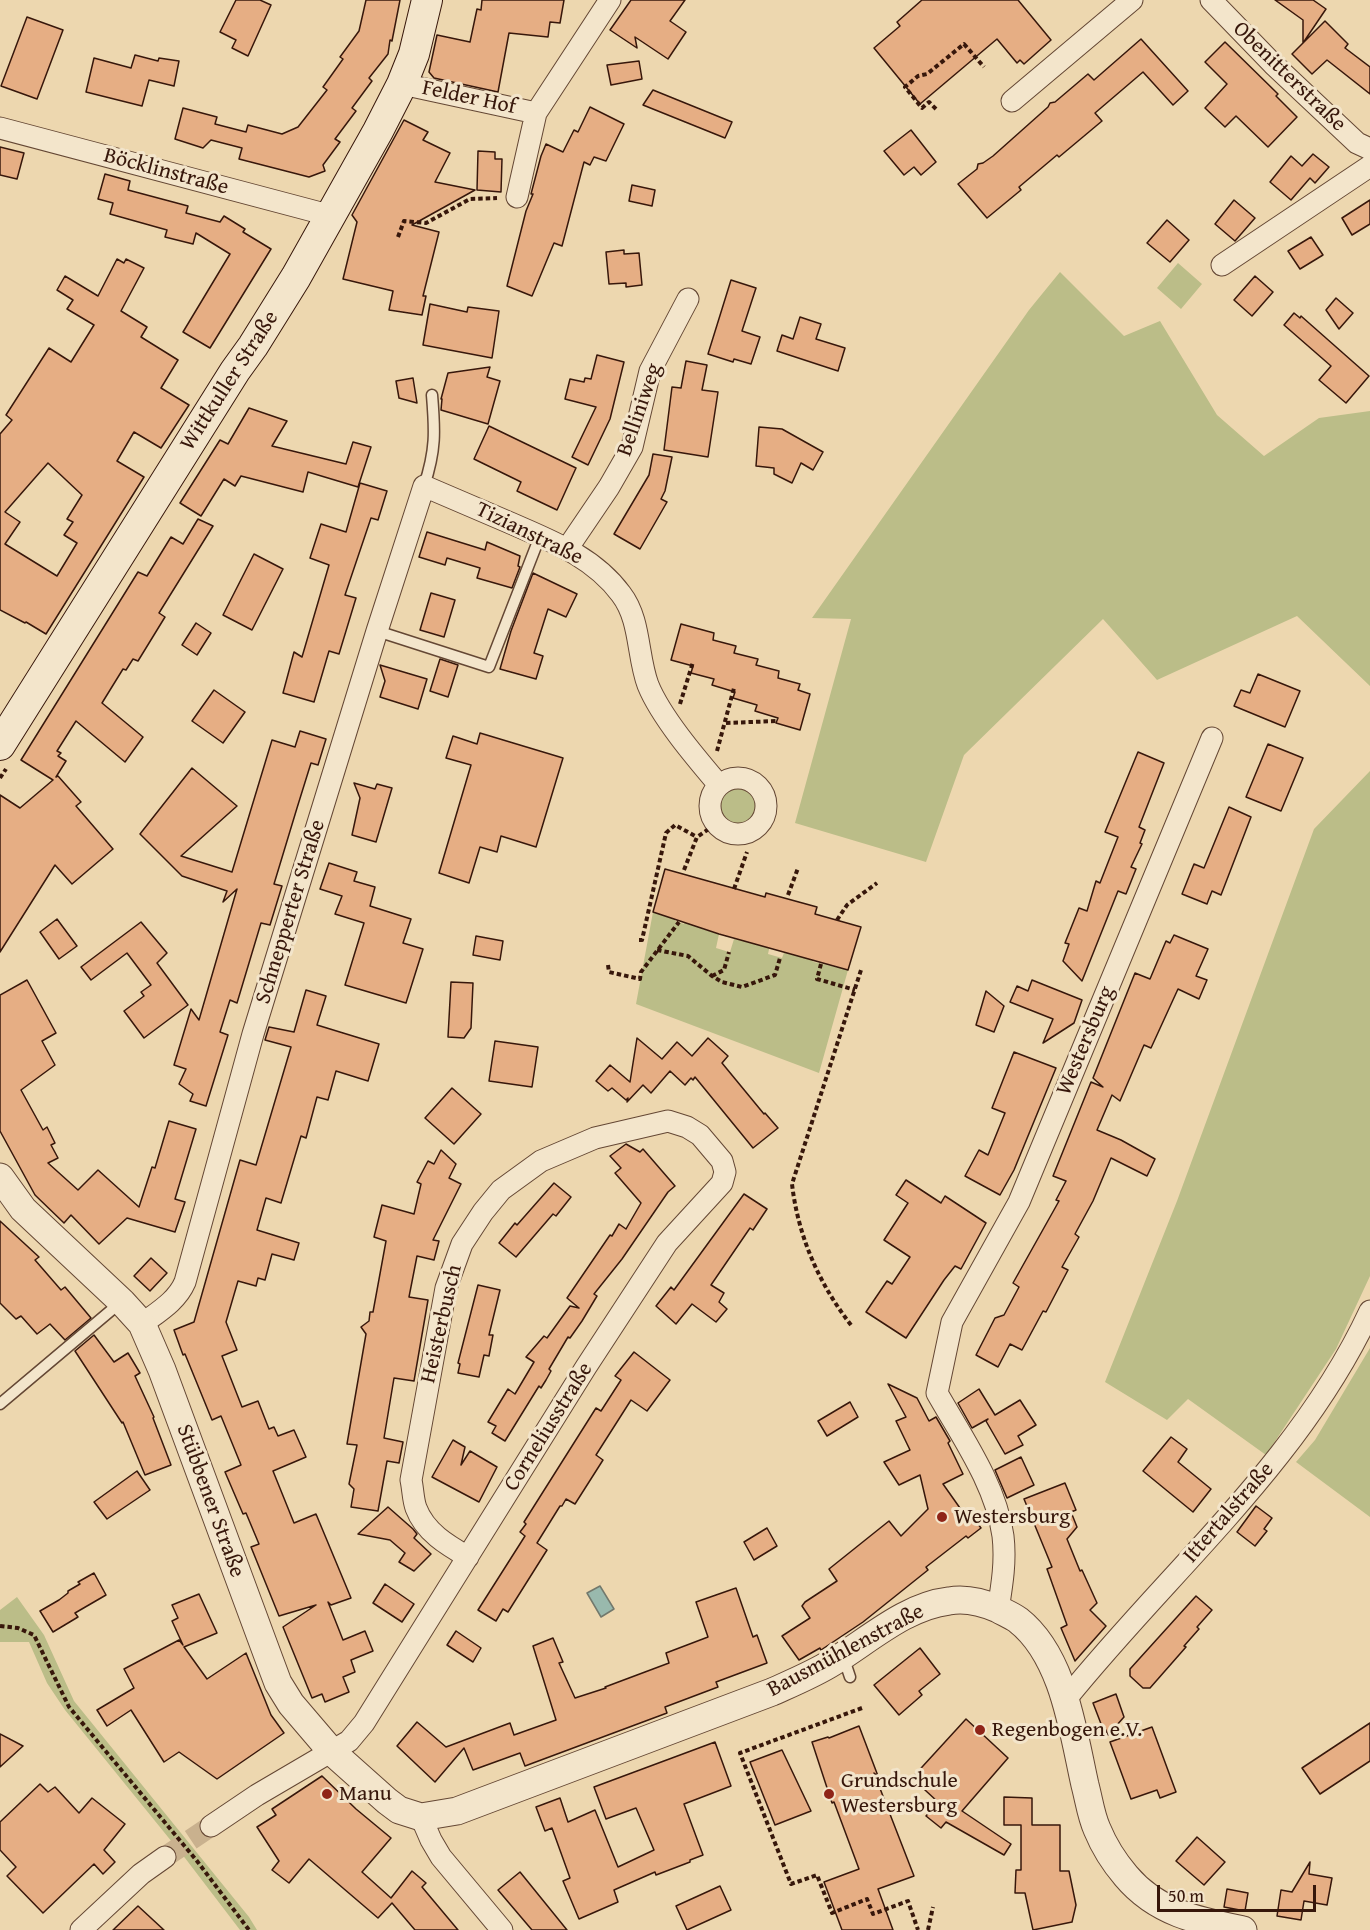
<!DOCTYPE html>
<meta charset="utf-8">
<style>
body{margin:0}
#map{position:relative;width:1370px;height:1930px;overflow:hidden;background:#edd7af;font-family:"Gentium Book Plus",serif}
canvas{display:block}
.scale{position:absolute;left:1157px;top:1885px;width:159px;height:27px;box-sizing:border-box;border:3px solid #37170b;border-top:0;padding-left:8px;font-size:18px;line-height:21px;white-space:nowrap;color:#37170b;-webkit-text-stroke:4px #f3e5cb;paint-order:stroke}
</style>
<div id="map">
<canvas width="1370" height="1930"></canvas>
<div class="scale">50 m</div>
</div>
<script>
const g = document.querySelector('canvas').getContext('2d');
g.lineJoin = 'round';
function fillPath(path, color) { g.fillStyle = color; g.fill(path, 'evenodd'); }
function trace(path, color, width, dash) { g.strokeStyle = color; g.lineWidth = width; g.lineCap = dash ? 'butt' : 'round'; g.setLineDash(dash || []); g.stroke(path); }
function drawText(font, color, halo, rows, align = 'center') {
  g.font = font + ' "Gentium Book Plus",serif'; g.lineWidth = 6; g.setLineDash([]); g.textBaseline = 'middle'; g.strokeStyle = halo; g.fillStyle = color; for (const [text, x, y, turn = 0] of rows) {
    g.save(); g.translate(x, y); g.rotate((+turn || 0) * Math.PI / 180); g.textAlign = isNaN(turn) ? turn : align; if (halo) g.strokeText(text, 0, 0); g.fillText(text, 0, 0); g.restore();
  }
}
const green = new Path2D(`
 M1178,263L1202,284L1181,309L1157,288Z
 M1060,272L1124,336L1160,321L1217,415L1264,456L1319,418L1370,411V686L1297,616L1157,680L1103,619L964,755L926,862L795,823L851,619L812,618L1029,310Z
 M1370,771V1276L1336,1349L1266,1455L1188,1399L1167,1420L1105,1382L1177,1201L1314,829Z
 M720 805a19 19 0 1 1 38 0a19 19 0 1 1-38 0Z
 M653,912L675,919V921L684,924L685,921L702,927V929L719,934L716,948L729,952H730L734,939L751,943L754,935L771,940L768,954L782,958L787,945L814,962L848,970L819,1073L636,1004Z
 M1370,1348V1517L1296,1462L1315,1440Z
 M17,1597L44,1635L74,1701L249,1917L257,1930H240L185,1858L65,1710L47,1683L29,1642H0V1610Z`);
const water = new Path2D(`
 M600,1586L614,1609L601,1617L587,1593Z`);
const building = new Path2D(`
 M236,0H260L271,5L248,56L232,48L236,40L220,32Z
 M366,0H400L392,41L390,40L388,54L369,78L372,81L352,108L356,111L335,139L340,142L323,165L325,171L309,177L239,159L242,148L211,140L203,148L175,139L183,108L217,117L215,124L246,132L248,125L282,134L298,127L327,90L323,87L343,59L340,57L359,31Z
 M482,0H564L560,23L550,22L548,37L509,33L498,92L434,78L429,72L437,35L470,42L477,9L481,10Z
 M631,0H685L670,21L686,32L668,59L635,37L637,48L610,30Z
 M922,0H1018L1051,40L1024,64L1020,60L1017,63L997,39L920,104L874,48L900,26L897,22Z
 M1275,0H1313L1326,9L1303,43V20Z
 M27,17L63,30L37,99L1,86Z
 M1325,21L1348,44L1345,48L1370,67V94L1327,60L1312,74L1292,54Z
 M1141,39L1188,91L1173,105L1143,72L1095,113L1102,121L1059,157L1057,155L1019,187L1021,190L987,218L958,184L977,169L978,164L983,163L993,156L1048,107L1050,103L1055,102L1088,74L1094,80Z
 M1225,42L1278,94L1276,96L1297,117L1268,147L1236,116L1225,127L1205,108L1227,84L1205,62Z
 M135,55L158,61L159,58L179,61L174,86L149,80L142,106L86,92L94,58L131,68Z
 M639,61L642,79L611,85L607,65Z
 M653,90L732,122L725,138L643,105Z
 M590,107L624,124L606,161L594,157L590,165L584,162L562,246L554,243L532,296L507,286L526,211L533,194H531L541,156L546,144L563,152L574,130L578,132Z
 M404,120L428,132L423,140L450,153L435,182L475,190L412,225L439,232L423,296H426L422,315L389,310L393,291L343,279L357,222L352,215Z
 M911,130L936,162L921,175L914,167L904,175L884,151Z
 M0,147L24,153L17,179L0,175Z
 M478,151L495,152V159H502L501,192L477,190Z
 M1313,154L1329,167L1315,183L1310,178L1291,200L1270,182L1291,156L1302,166Z
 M105,174L130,181L128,190L188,206L186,213L220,222L224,216L245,229L243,232L271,249L210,348L183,332L230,254L196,233L193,244L165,237L167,230L110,214L113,203L98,199Z
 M632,185L655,190L652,206L629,201Z
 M1234,200L1255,218L1235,241L1215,224Z
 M1370,200V224L1352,235L1342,218Z
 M1167,220L1189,240L1170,262L1147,243Z
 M1311,237L1323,255L1300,269L1288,251Z
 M624,250V254L639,253L642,285L626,287V283L609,284L606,252Z
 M117,259L124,263L126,259L144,268L121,311L147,327L141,337L178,360L161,388L189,405L161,448L134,432L117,461L144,477L46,634L26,622L25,623L0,610V434L12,420L6,415L49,348L71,362L94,325L67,309L73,300L57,290L65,276L98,296ZM48,463L82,495L67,519L73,522L64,535L77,543L57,576L5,544L20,522L5,512Z
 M1255,276L1273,292L1252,316L1234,300Z
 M731,280L756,288L742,331L760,337L751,364L734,359L733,362L708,354Z
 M1336,298L1353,313L1339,329L1326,310Z
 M430,304L467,312L468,307L499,311L492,358L423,345Z
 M1294,313L1300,318L1301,316L1369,376L1346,403L1319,380L1331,366L1284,325Z
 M800,317L821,324L816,339L845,348L838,371L777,351L782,335L793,339Z
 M597,355L624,362L610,419L588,465L572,457L596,407L565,399L570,379L584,382L585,378L591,379Z
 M686,361L707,365L702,390L718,392L708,457L664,450L672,387L681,388Z
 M490,367L487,377L500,381L488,424L441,410L442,399H441L448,373Z
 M413,378L417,403L399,398L396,381Z
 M249,408L287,421L272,446L346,464L353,442L371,447L358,487L308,472L303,492L241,476L235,486L224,479L201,516L180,503L220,440L228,444Z
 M489,426L576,468L557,510L517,491L521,482L474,459Z
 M759,427L782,429L823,452L813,470L801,463L792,483L774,474V468L756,466Z
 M653,454L672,457L665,491L661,499L667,502L640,549L614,534L649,475Z
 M360,483L387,491L378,520L371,518L345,595L356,598L339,654L329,651L314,702L283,693L294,652L302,657L329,565L310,558L321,524L346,532Z
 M198,519L213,526L159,613L165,617L138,661L133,659L126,670L123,669L102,703L143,737L125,762L76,721L57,751L61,753L58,756L66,761L56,777L58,776L81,802L76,806L113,849L72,884L55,865L0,952V795L20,808L53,780L21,760L138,572L147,576L171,537L183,544Z
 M427,532L485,550L487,542L520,556L518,566L520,567L512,588L477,578L480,568L447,558L445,565L419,557Z
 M254,554L283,569L252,630L223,615Z
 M533,573L577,594L566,617L548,609L534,653L543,656L536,679L500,669L511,631Z
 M431,593L455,600L444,637L420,630Z
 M196,623L211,633L197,655L182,645Z
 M681,624L714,633L713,640L736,646L734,653L758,659L756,665L779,671L778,678L800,684L798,690L810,694L800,730L776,723L778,718L755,711L757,705L733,698L735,692L712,685L714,679L691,673L693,666L671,660Z
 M440,659L458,665L448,697L430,691Z
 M380,665L427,679L418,709L380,697L385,681Z
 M1258,674L1300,691L1285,727L1234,706L1241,690L1250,693Z
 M214,690L245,712L223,743L192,721Z
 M300,731L326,739L318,765L311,763L297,808L274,884L282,886L270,925L261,923L237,1003L230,1000L220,1032L228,1035L206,1106L190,1101L193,1094L179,1084L186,1069L174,1065L191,1009L199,1020L237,889L223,902L227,891L182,876L140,834L192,768L237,806L181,856L232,872L272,740L295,747Z
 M480,733L563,758L536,847L501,836L497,852L480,847L469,883L439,873L471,765L446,758L453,736L477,744Z
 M1268,744L1303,758L1281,811L1246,797Z
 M1138,752L1164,763L1139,827L1145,830L1140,843L1142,844L1131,867L1136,869L1126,894L1118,891L1082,981L1063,961L1069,944L1065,943L1079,908L1087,911L1096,881L1100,883L1118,837L1105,832Z
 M354,783L375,789L377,784L392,788L376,842L352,835L360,798Z
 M1229,807L1251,817L1221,895L1212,891L1207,904L1182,894L1194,864L1204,868Z
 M329,863L357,872L354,881L375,887L370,906L411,919L403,943L423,949L406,1003L345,985L364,923L335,914L342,896L320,889Z
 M665,869L765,897L766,893L817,907L815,914L861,927L848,970L719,934L653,912Z
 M57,919L77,946L59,959L40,932Z
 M141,922L167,953L157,963L188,1005L144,1038L124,1011L144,996L141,992L151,985L127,953L91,980L81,967Z
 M1174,935L1208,949L1196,976L1207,980L1199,999L1178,989L1151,1048L1144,1045L1120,1101L1112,1095L1097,1130L1121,1140L1155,1159L1147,1176L1111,1158L1093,1201L1075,1234L1079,1237L1062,1267L1068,1270L1046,1312L1043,1311L1022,1350L1010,1344L998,1367L976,1355L995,1318L1004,1315L1019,1287L1013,1283L1059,1201L1056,1200L1066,1181L1053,1176L1091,1082L1103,1087L1093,1078L1135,973L1150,979L1166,941L1170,943Z
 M476,936L503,941L500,960L473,955Z
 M27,980L56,1033L42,1041L55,1065L21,1090L43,1130L47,1127L55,1143L51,1145L58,1158L48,1163L78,1190L98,1170L139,1207L152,1167L155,1168L169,1121L196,1129L175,1199L185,1202L175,1232L127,1218L99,1244L71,1215L64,1223L35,1195L0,1131V995Z
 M1032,980L1082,1000L1074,1023L1043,1043L1053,1019L1010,1002L1017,986L1028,991Z
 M451,982L473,983L471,1028L464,1038L448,1037Z
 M306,990L326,996L317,1025L379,1044L368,1081L336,1071L328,1100L317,1097L306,1138L301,1136L281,1203L266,1198L257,1230L299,1243L294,1260L272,1254L265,1280L258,1278L256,1286L238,1281L226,1322L237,1350L222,1356L242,1407L258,1401L269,1429L274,1427L278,1436L294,1430L306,1457L273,1471L294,1523L316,1514L351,1598L331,1605L328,1602L343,1640L365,1631L373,1651L351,1660L355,1672L343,1677L349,1692L325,1702L322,1694L312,1698L283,1627L316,1605L279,1616L251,1547L259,1544L246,1513L243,1514L225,1472L241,1465L221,1416L212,1420L185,1354L183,1355L174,1330L194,1322L240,1160L256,1165L291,1047L265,1040L269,1027L294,1032Z
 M986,991L1004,1006L994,1032L976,1025Z
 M637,1038L662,1059L677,1042L692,1056L708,1038L728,1056L722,1063L764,1114L765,1113L778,1128L753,1148L695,1077L693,1080L691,1078L685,1085L670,1071L651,1093L643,1085L627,1102L628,1098L626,1100L612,1088L608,1091L596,1081L610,1065L630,1082Z
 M495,1041L538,1047L532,1087L489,1081Z
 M1014,1052L1056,1068L1014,1170L1000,1195L965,1176L979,1150L988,1155L1005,1113L992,1108Z
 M452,1088L481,1114L454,1144L425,1118Z
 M626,1144L640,1152L643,1149L675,1186L668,1192L622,1259L594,1294L597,1296L582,1321L570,1338L568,1337L549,1369L551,1371L546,1380L541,1388L539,1386L505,1441L492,1433L496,1426L488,1422L508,1389L515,1394L534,1362L526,1357L544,1336L547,1338L570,1306L579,1308L567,1298L610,1235L612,1236L619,1224L626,1229L641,1203L615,1173L621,1168L610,1156Z
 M441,1150L456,1164L449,1178L461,1184L433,1240L439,1241L434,1260L417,1256L409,1297L428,1300L414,1381L394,1378L384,1438L403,1442L399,1463L387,1461L378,1511L351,1507L354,1489L349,1484L357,1445L347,1444L366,1334L361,1327L369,1321L370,1312H373L386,1241L374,1237L382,1205L414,1214L421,1184L417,1182L428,1161L434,1164Z
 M906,1180L941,1203L945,1196L986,1223L961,1269L955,1266L944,1280L906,1338L866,1312L887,1281L892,1284L910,1257L884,1240L908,1203L896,1195Z
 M554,1183L571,1197L556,1216L553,1214L516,1257L499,1243L515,1223L517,1225Z
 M744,1194L767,1209L753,1230L750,1228L711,1285L724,1293L719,1302L727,1309L716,1322L692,1304L676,1324L656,1306L671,1287L674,1290Z
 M0,1221L39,1257L35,1260L61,1290L65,1287L91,1318L65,1340L50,1324L37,1334L21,1316L16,1319L0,1303Z
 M151,1258L167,1273L150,1291L134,1276Z
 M478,1285L500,1290L489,1335H493L489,1356L484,1355L479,1377L458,1373L460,1364L458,1363Z
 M94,1335L114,1362L128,1353L140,1373L135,1376L154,1417L153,1418L171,1465L145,1475L123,1422L122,1423L75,1351Z
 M634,1352L670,1380L647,1411L631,1400L596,1455L603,1460L575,1504L566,1499L562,1506H560L537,1543L547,1550L508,1612L503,1609L496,1621L478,1610L525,1536L520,1532L526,1524L524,1522L596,1408L601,1411L621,1380L615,1376Z
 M888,1384L917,1398L929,1421L936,1417L950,1441L948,1443L963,1474L943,1484L967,1518L971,1515L981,1528L968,1538L966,1536L926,1567L928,1570L863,1622L821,1650L820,1648L799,1660L782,1636L810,1618L802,1606L805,1602L837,1581L829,1569L889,1521L901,1536L928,1509L920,1475L899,1485L884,1462L910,1450L896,1421L906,1417Z
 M979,1389L995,1415L1020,1400L1036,1425L1018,1436L1023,1445L1005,1454L986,1421L988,1419L972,1428L958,1403Z
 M850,1402L858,1417L827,1436L818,1421Z
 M1171,1437L1187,1449L1178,1462L1211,1489L1193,1512L1143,1471Z
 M453,1440L465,1447L461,1465L470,1451L497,1467L479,1502L432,1477Z
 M1021,1457L1034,1485L1007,1498L995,1470Z
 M137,1471L150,1490L107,1519L94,1502Z
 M1065,1483L1076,1510L1071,1512L1077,1527L1067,1539L1080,1571L1082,1570L1097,1603L1090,1610L1106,1626L1075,1661L1061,1628L1067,1625L1047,1569L1052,1567L1024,1499Z
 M1256,1506L1272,1518L1264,1529L1267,1531L1255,1546L1237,1532Z
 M388,1507L413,1529L417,1534L414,1538L431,1554L414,1571L399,1562L405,1553L390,1540L358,1534Z
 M767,1528L777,1546L754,1560L744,1542Z
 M94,1573L106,1595L75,1613L78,1617L53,1632L40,1611L59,1600L68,1593V1591L80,1584L78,1582Z
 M385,1584L414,1604L402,1622L373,1603Z
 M736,1588L753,1637L757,1635L767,1663L716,1682L718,1687L665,1707L667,1713L525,1766L520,1753L473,1770L464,1748L435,1782L397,1746L417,1722L446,1747L510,1723L514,1735L556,1720L533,1646L553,1638L563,1662L559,1663L575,1698L606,1688L605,1687L669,1663L666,1653L708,1637L696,1602Z
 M199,1594L217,1633L184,1647L207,1679L246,1653L271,1715L284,1733L217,1779L179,1752L164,1762L131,1710L107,1726L97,1710L134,1688L124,1669L179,1640L183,1645L172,1621L178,1618L172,1605Z
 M1196,1596L1212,1610L1197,1627L1199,1629L1184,1646L1186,1647L1150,1688H1143L1130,1676V1669Z
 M456,1631L481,1648L473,1662L447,1645Z
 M920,1648L940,1674L919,1691L922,1695L899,1715L874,1685Z
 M1116,1694L1124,1717L1108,1735L1105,1728L1103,1729L1093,1703Z
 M966,1719L1008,1758L962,1811L1011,1844L1004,1855L946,1822L941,1828L926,1816L938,1802L912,1778Z
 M1370,1723V1761L1320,1794L1302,1768Z
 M859,1726L878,1776L874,1773L914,1876L878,1889L893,1930H842L824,1882L859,1869L834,1802L832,1803L812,1742L828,1737L829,1738Z
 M1152,1727L1176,1792L1160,1798L1157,1790L1131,1799L1110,1742Z
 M0,1734L23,1746L0,1767Z
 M715,1742L731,1786L684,1804L703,1855L690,1860V1862L656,1875L655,1872L614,1890L618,1902L579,1919L563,1881L570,1878L552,1828L545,1831L536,1807L560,1798L568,1822L595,1810L618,1867L654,1850L636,1808L606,1819L594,1787Z
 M782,1750L811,1811L775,1825L750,1762Z
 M322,1776L356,1809L391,1838L362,1872L391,1898L412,1871L426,1883L422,1887L458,1930H415L392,1903L378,1918L309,1859L289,1883L272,1870L279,1861L257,1827L276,1815L272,1809Z
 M40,1784L48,1792L55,1787L79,1813L92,1798L125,1824L104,1850L115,1862L103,1874L94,1864L43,1913L7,1876L16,1867L0,1850V1822Z
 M1004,1797L1032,1798V1825H1060V1871H1069L1076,1905L1072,1922L1033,1930L1025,1893H1015L1016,1870H1021V1825H1004Z
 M1197,1837L1225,1862L1204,1885L1176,1861Z
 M1310,1862L1309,1874L1332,1878L1327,1905L1304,1901L1301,1920L1277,1916L1281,1890L1292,1892Z
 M520,1872L567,1930H532L498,1890Z
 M720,1886L731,1910L687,1930L676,1906Z
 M1227,1889L1248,1893L1245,1911L1224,1907Z
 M138,1906L164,1930H113Z`);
const minorTunnel = new Path2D(`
 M165,1857L211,1826`);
const path = new Path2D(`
 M936,109L929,102L922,108L905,87L918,76L927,74L964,44L984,67
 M398,237L404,221L426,223L470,199L497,198
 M680,704L693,662
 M726,723L777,721
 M717,751L734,688
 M0,778L6,769
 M684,870L697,837L716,824
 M734,889L747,852
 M788,895L798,868
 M837,920L847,905L877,883
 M639,940H642L666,833L675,825L697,837
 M657,950L688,956L712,976L722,982L742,987L775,975L780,958
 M821,964L817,979L855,990
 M608,965L609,972L640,979L641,972L679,922
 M712,976L724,970L729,952
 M851,1325C819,1284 798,1236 792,1184L861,970
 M0,1626L18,1628L34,1635L69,1707L197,1861L249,1930
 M862,1708L740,1753L791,1884L817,1875L832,1913L867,1899L873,1914L908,1901L918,1930
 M928,1930L933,1907`);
const service = new Path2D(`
 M424,486C436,450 435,431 432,395
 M377,631L489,667L540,536
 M0,1404L121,1302
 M843,1656L850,1677`);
const minor = new Path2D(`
 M1211,0L1273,64L1357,143L1370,149
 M402,84L536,113
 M1012,101L1132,0
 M0,128L332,216
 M517,197L536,113L610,0
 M1222,265L1370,166
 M567,549L609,487L632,447L650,371L688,299
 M710 806a28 28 0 1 1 56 0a28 28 0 1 1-56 0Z
 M142,1324C158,1312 177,1301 185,1282L253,1034L377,631L424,486C452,498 480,510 508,522C549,540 593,556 621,594C641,620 637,656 648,685C661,717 696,758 719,785
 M998,1610C1002,1585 1006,1561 1003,1536C996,1485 962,1437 937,1393L952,1322L1019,1202L1212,738
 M1066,1699C1169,1571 1300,1462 1370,1311
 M421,1817L431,1840L441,1857L502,1930
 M211,1826L257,1795L349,1741L364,1723L586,1367L667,1243L722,1183L725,1172L722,1161L700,1135L687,1127L668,1121L595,1138L541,1161L501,1190L483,1212L462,1244L446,1288L411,1480C413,1489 413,1500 416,1508C425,1532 447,1545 468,1557
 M81,1930L141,1874L165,1857`);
const tertiary = new Path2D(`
 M0,1177L23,1209L122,1302L142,1324L162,1370L269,1659L278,1683L291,1704L332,1752L387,1801L399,1810L421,1817L457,1811L772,1692C792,1683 814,1674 833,1662C869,1640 906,1606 949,1601C966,1598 982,1602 998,1609C1005,1613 1011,1615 1018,1620C1064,1656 1073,1732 1085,1785C1089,1800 1091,1816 1097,1829C1104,1846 1114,1862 1126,1876C1157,1913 1198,1921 1243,1930`);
const secondary = new Path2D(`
 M0,745L235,371L253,346L296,277L378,131L402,84L414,54L427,0`);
const markers = [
 [942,1517,6,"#8f2418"],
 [980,1730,6,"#8f2418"],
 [327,1794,6,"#8f2418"],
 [829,1794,6,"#8f2418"]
];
const streetNames = [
 ["Obenitterstraße",1289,77,44],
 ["Felder Hof",469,98,12],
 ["Böcklinstraße",166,172,15],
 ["Wittkuller Straße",230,381,-57],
 ["Belliniweg",640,410,-71],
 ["Tizianstraße",529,534,26],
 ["Schnepperter Straße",291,912,-73],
 ["Westersburg",1086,1041,-67],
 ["Heisterbusch",442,1324,-77],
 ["Corneliusstraße",549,1427,-58],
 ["Stübbener Straße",210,1501,70],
 ["Ittertalstraße",1229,1513,-49],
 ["Bausmühlenstraße",846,1651,-28]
];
const poiNames = [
 ["Westersburg",954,1517],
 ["Regenbogen e.V.",992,1730],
 ["Grundschule",841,1781],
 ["Westersburg",841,1806],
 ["Manu",339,1794]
];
fillPath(green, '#bbbd88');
fillPath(water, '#99b9ad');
trace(water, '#72786c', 1.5);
fillPath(building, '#e6ae84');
trace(building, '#37170b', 1.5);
trace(minorTunnel, '#c9b18e', 21, [21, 10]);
trace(service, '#644734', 13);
trace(minor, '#644734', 23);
trace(tertiary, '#644734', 29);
trace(secondary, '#37170b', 32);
trace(path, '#37170b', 4, [4.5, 3]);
trace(service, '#f3e5cb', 10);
trace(minor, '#f3e5cb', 21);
trace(tertiary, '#f3e5cb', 27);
trace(secondary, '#f3e5cb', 30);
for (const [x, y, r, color] of markers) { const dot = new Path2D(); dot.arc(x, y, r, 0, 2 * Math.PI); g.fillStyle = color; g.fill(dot); trace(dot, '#f3e5cb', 2); }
drawText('22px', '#37170b', '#f3e5cb', streetNames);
drawText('22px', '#37170b', '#f3e5cb', poiNames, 'left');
</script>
